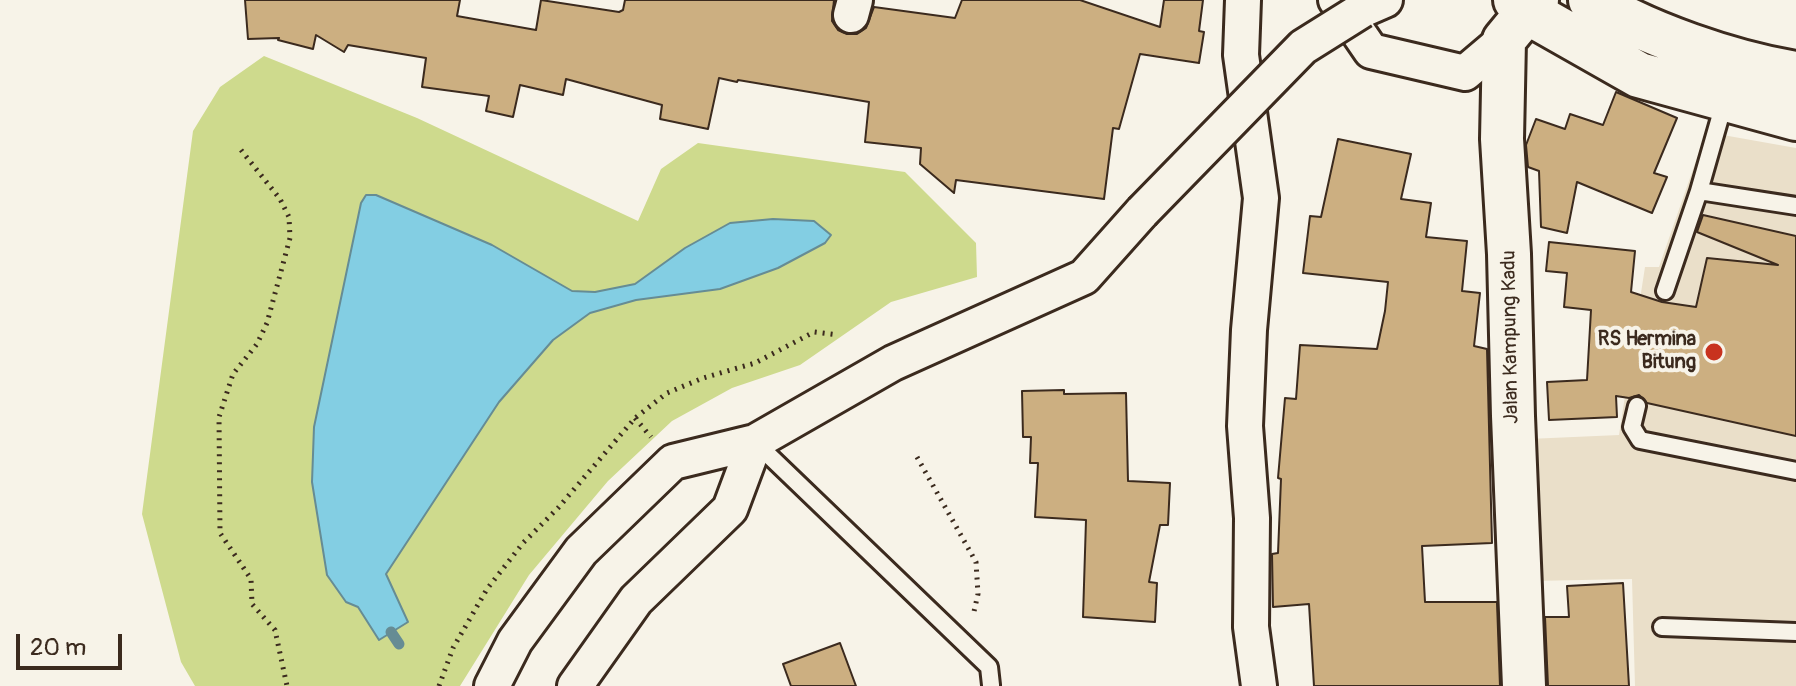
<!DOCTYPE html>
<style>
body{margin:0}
#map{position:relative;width:1796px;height:686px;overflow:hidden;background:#f7f3e8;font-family:Pangolin,sans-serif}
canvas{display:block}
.scale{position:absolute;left:16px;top:634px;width:106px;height:36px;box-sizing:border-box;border:4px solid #3b2a1e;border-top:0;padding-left:10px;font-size:24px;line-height:28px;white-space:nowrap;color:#3b2a1e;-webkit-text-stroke:6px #f7f3e8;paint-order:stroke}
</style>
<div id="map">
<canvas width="1796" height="686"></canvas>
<div class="scale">20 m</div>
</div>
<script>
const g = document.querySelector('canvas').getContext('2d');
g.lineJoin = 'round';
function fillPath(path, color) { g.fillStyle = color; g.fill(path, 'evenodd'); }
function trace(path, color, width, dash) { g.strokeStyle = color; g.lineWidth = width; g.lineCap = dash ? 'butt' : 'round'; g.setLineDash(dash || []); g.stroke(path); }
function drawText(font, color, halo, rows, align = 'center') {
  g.font = font + ' Pangolin,sans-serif'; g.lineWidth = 8; g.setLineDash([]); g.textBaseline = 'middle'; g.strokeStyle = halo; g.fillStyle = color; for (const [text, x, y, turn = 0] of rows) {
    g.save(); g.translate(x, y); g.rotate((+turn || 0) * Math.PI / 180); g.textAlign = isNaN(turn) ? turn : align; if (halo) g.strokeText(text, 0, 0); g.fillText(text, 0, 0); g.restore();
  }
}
const built = new Path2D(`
 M1706,132L1796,148V686H1635L1632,579L1532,581L1528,439L1619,435L1645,267H1659Z`);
const green = new Path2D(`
 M264,56L417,118L638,221L661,169L698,143L905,172L976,243L977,277L891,302L800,365L732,388L672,421L608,481L529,575L460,686H195L181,662L142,514L193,131L220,87Z`);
const water = new Path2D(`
 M366,195H376L492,245L572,291L595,292L635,284L685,248L730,223L773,219L814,221L831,235L825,243L778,268L720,289L636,300L590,313L553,340L499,402L386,574L408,622L379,640L358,607L346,602L327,575L312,482L314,427L361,203Z`);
const stream = new Path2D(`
 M391,632L399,644`);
const building = new Path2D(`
 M245,0H460L457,16L536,30L541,0L619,12L623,10L625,0H834L832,21L838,30L847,34H857L866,28L874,7L955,18L962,0H1080L1160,27L1164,0H1203L1199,31L1204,32L1199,63L1140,54L1119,129L1113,128L1104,199L956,180L954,193L920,164L921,148L865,142L869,102L738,80L737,82L719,78L708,129L660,119L662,105L566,79L563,95L520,85L513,117L486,111L489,96L422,87L426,58L348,45L344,52L316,35L313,49L278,40L279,38L248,39Z
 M1616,92L1677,118L1654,173L1667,177L1652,213L1577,182L1567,233L1541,227L1539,171L1528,167L1526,145L1536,119L1565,129L1570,114L1603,125Z
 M1338,139L1411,154L1401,199L1431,203L1426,237L1467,241L1462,291L1480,293L1474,346L1487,349L1492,543L1422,546L1425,602H1497L1500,686H1314L1309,604L1273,607L1272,554L1278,553L1281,479L1278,478L1285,398L1296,399L1300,345L1377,349L1385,311L1388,282L1303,273L1310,216L1321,217Z
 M1703,215L1796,236V436L1647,403L1639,395L1629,398L1616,396L1617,417L1549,420L1547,382L1587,380L1591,310L1564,307L1567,273L1546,271L1549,242L1635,251L1631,292L1662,302L1696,307L1707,258L1778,265L1697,232Z
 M1064,390V394L1126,393L1128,481L1170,483L1168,525H1160L1149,582L1157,583L1155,622L1083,617L1086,520L1035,517L1038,463H1030L1031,437H1023L1022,391Z
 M1623,583L1629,686H1548L1545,617H1569L1567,586Z
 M840,643L856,686H791L783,664Z`);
const path = new Path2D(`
 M241,150L280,199L289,217L290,238L267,323L257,344L233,374L219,417L220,533L251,579L252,604L275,630L287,686
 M635,418L651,437
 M917,457L976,562L978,594L973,616
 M439,686L453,648L487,589L523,543L558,508L635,418L667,393L703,378L755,363L814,332L838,335`);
const service = new Path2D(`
 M1725,100L1699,191L1796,206
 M1665,291L1699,191
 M1637,406L1632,427L1640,440L1796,471
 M755,442L989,667L991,685
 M1662,627L1796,632`);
const minor = new Path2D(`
 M1243,0L1241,55L1261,198L1249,330L1245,426L1252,518L1251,627L1259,686
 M1336,0L1371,51L1465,73L1504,40
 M1362,10L1385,0
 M851,15L855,0
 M492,686L515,641L581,551L673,462L755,442L893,363L1084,277L1142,212
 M575,686L636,600L730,509L755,442`);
const tertiary = new Path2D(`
 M1524,686L1513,416L1509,254L1502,139L1504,40L1537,0`);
const trunk = new Path2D(`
 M1516,0L1528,12L1639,75L1796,118
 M1591,0C1645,34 1733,64 1796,74`);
const minorBridge = new Path2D(`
 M1142,212L1303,47L1362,10`);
const markers = [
 [1714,352,10,"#c8321e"]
];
const streetNames = [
 ["Jalan Kampung Kadu",1511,337,-91]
];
const poiNames = [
 ["RS Hermina",1696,340],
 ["Bitung",1696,363]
];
fillPath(built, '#eadfc9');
fillPath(green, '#ceda8d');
fillPath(water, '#83cee3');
trace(water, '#668c94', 2);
trace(stream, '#668c94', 11);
fillPath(building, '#ccaf81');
trace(building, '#3b2a1e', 2);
trace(service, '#3b2a1e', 22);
trace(minor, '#3b2a1e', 40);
trace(tertiary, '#3b2a1e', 48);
trace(trunk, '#3b2a1e', 50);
trace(path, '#3b2a1e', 5, [2, 6]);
trace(service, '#f7f3e8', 16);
trace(minor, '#f7f3e8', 34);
trace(tertiary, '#f7f3e8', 42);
trace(trunk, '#f7f3e8', 44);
trace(minorBridge, '#3b2a1e', 40, []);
trace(minorBridge, '#f7f3e8', 34);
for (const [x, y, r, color] of markers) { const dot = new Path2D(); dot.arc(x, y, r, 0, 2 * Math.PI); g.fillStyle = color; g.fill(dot); trace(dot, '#f7f3e8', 3); }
drawText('20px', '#3b2a1e', '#f7f3e8', streetNames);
drawText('bold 20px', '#3b2a1e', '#f7f3e8', poiNames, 'right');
</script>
